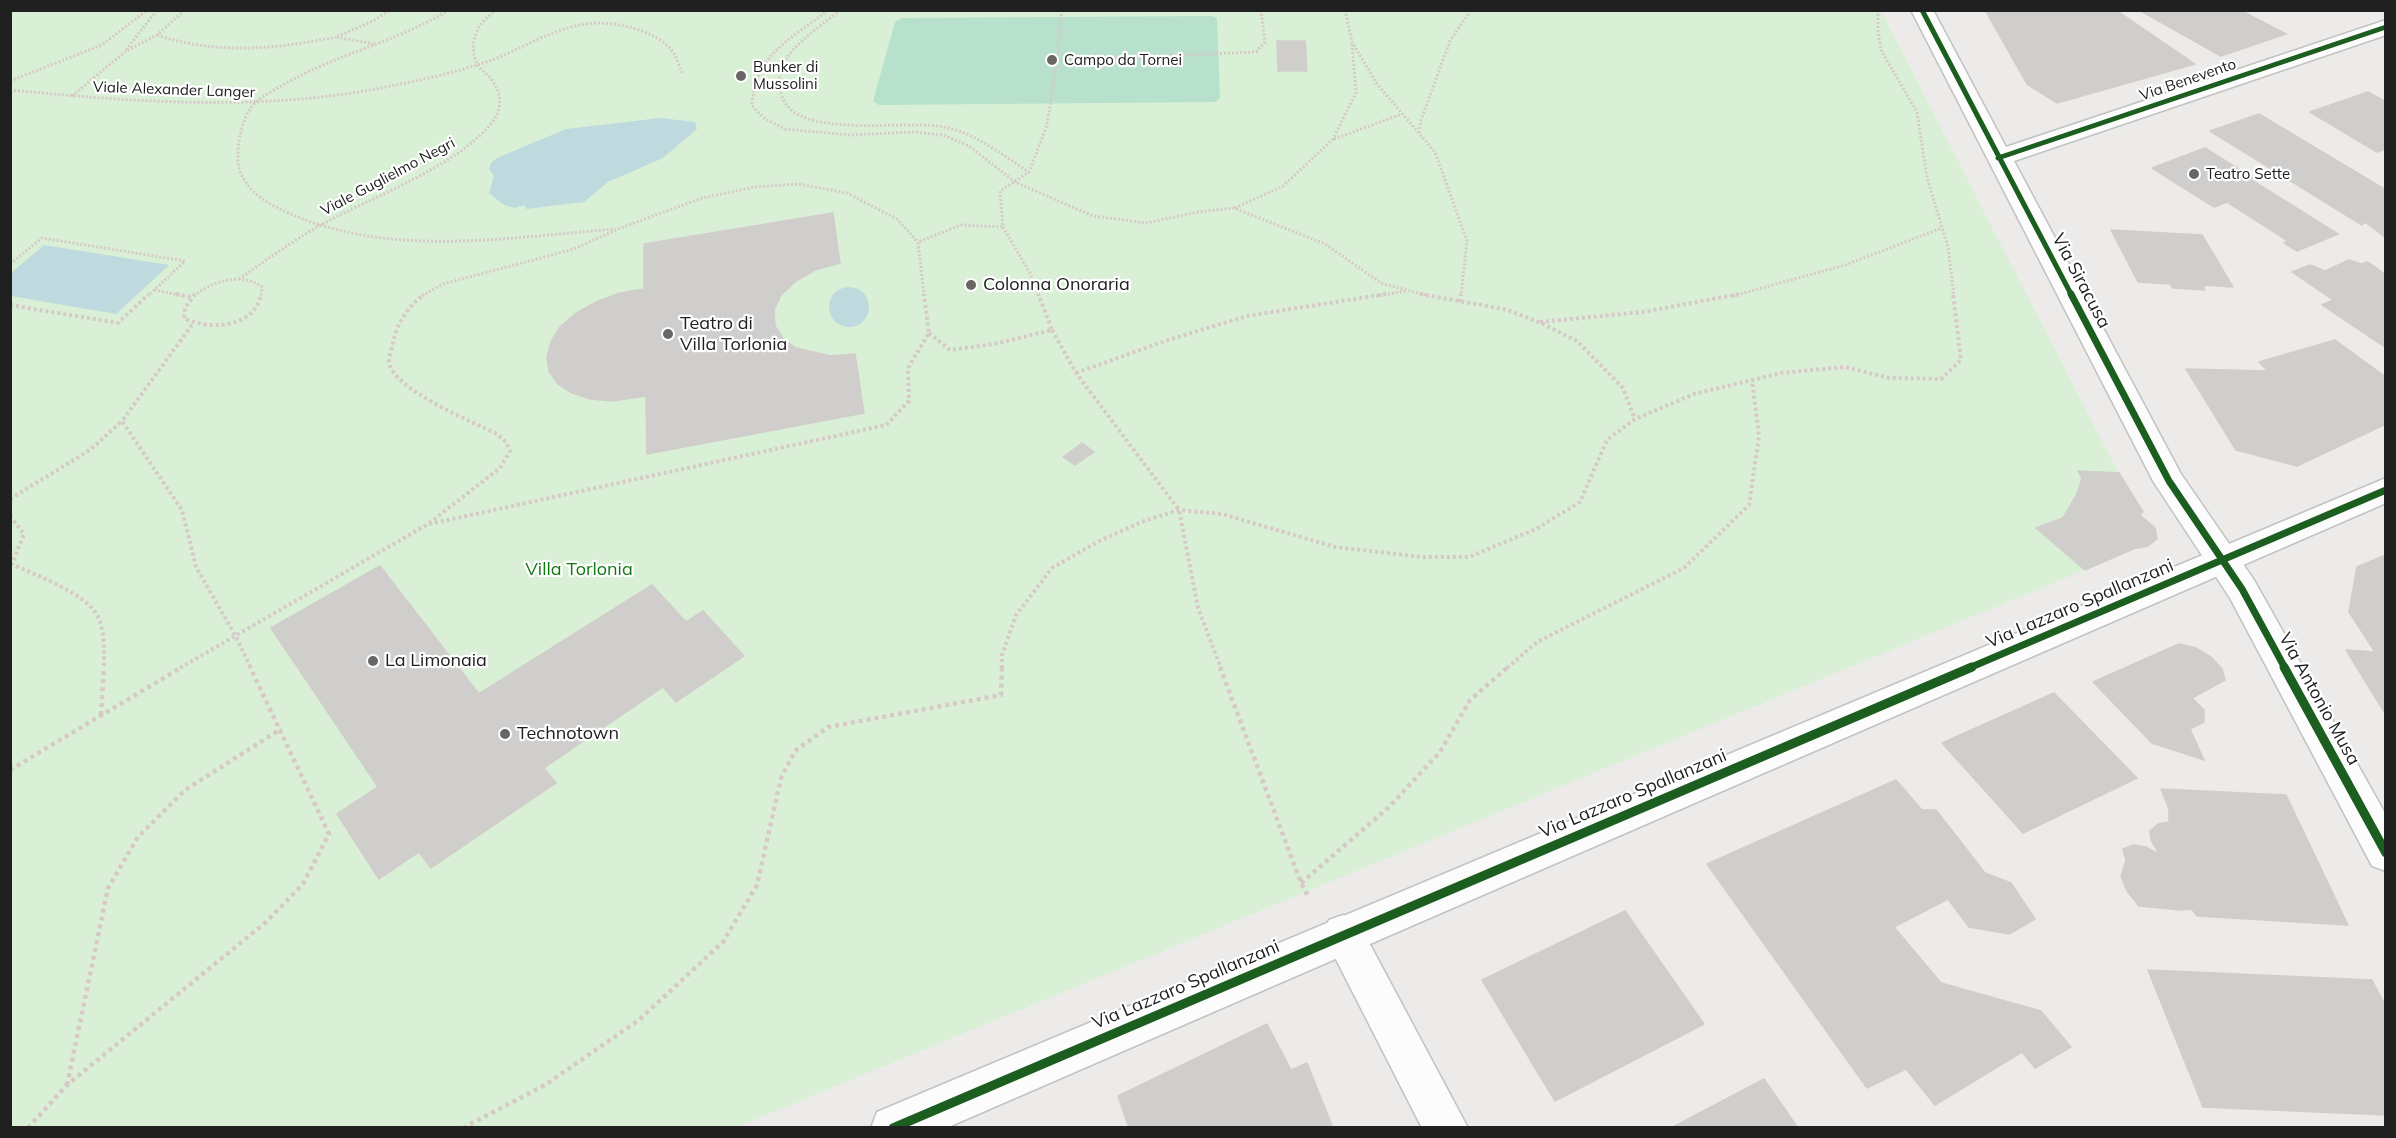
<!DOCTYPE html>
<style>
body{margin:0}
#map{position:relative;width:2396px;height:1138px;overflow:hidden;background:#edebe9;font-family:Mulish,sans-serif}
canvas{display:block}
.frame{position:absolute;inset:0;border:12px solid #202020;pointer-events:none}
</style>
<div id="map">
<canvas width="2396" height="1138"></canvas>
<div class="frame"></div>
</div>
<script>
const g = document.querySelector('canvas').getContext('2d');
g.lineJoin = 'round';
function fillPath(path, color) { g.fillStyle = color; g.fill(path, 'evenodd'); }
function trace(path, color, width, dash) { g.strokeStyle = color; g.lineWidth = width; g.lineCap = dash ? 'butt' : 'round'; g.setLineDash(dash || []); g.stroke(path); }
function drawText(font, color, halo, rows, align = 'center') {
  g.font = font + ' Mulish,sans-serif'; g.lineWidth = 4.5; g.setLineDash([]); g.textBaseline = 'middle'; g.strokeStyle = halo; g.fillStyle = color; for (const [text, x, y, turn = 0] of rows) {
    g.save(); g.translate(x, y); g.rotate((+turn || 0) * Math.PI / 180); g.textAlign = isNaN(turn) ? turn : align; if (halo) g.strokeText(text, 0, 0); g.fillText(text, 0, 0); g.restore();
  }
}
const park = new Path2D(`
 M10,11H1881L2140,515L2156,535L2133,549L2085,570L737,1127H11Z`);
const pitch = new Path2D(`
 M1212,16L1217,18L1220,98L1215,102L879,105L873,101L895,22L902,18Z`);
const water = new Path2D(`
 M660,118L695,122L697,129L663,158L608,182L584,202L526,209L525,205L515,208L504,205L489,193L494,176L489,169L491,163L497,158L566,129Z
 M44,245L169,265L116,314L11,296V273Z
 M829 307a20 20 0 1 1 40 0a20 20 0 1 1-40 0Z`);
const building = new Path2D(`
 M1985,10H2116L2195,64L2057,103L2027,84Z
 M2139,10H2240L2286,34L2221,56Z
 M1277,41H1305L1307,71H1278Z
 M2368,92L2386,102V149L2377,152L2310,112Z
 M2259,114L2386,190V238L2365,222L2362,225L2210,131Z
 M2205,148L2253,178L2250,179L2338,234L2297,251L2284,243L2288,241L2227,202L2214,207L2152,168Z
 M833,213L840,263L815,270L796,281L781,295L774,310L775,326L784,340L796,348L831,356L855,354L864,413L647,454L646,396L612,401L591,399L572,393L558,384L549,371L547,357L551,342L560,327L575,314L596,302L620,293L644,289V244Z
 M2111,230L2202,235L2233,287L2203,285L2205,290L2173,288L2170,284L2138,282Z
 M2349,260L2361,264L2368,262L2386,275V348L2322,305L2333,300L2292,272L2310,265L2325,271Z
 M2335,340L2386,377V424L2297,466L2236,450L2186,369L2268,371L2259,362Z
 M1082,443L1094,452L1075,465L1063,457Z
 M2078,471L2119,473L2143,512L2140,515L2155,528L2157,539L2148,546L2133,549L2085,570L2036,528L2063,518L2077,494L2082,478Z
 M2386,555V715L2346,650L2375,652L2349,612L2357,567Z
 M380,566L479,694L364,766L271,628Z
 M652,585L686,622L703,611L744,656L676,702L663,687L544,768L556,783L431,868L419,852L379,879L337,814L378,787L364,766Z
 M2179,644L2196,648L2212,658L2222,669L2225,680L2192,698L2204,710V722L2190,729L2204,760L2152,743L2093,682Z
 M2054,693L2137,778L2023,833L1942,743Z
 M1896,780L1922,810H1936L1985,873L2011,883L2035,919L2009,934L1969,927L1948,899L1894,927L1941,983L2041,1011L2071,1047L2035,1068L2022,1052L1935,1105L1906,1069L1867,1088L1707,864Z
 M2161,789L2286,795L2348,925L2197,916L2192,909L2181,910L2139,906L2127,891L2121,876L2126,861L2123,849L2134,845L2146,847L2160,855L2151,840L2150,831L2158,824L2169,822V809Z
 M1625,911L1704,1024L1555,1101L1482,980Z
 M2148,970L2372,980L2386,1007V1115L2203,1107Z
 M1267,1024L1291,1070L1307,1063L1333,1128H1129L1118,1096Z
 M1764,1079L1798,1128H1671Z`);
const pathFar2 = new Path2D(`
 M449,10C397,42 336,54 283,85C274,90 264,95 256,102C242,115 237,143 238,161C240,185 262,201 282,210C384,259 505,238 614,229
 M828,10C791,40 755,53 752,106L765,119L785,129L851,135L913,132L943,135L969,146L1015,182L1093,216L1146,223L1198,212L1234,208L1325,244L1381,283L1429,296
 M840,10C815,32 765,58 783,99C801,140 907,119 944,127C976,133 1002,155 1029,172
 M1345,10L1352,42L1377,84L1435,152L1467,241L1461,296
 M1878,10V34L1882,52L1917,112L1927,178L1948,247L1954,296
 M157,35C216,55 276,49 336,37
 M374,44L336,37L373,21L390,10
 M126,50L157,10
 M1057,60L1062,10
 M10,81L102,45L147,10
 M10,90C135,102 261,112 386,87C421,80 458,72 492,60C526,47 561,23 599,23C622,23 659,32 673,52C677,58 679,66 682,73
 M72,96L126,51L157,35L185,10
 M1419,133L1421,120L1450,41L1471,10
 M1334,139L1402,114
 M1235,208L1283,186L1333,139L1356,93L1352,43
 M10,264L42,238L185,261L148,296
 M239,279C265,261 291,242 319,226C371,197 452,169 490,125C502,112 503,95 492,80C488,74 480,70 477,64C467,43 478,21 497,10
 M154,290L184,296
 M194,296C212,281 242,272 262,287L261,296
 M422,296L443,284L574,249L618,229L702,198L755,187L798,184L847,193L897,219L918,242
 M924,296L918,242L961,225L1003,227
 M1039,296L1030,273L1003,227L1000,191L1029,172L1047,125L1057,60L1256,52L1265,42L1261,10
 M1376,296L1406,291
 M1733,296L1845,265L1942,228`);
const pathFar1 = new Path2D(`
 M176,294L191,297
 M195,294L185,308L184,318C207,331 256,328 261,294
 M1420,294L1504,309L1539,322L1577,341L1623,388L1635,419
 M1460,302L1461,294
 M10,305L118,323L149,294
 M1540,322L1643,312L1740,294
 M192,325L122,421L182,510L196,567L235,635L251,668
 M1052,330L1076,373L1179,510L1198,608L1221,668
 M929,333L950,350L994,344L1052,330L1038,294
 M1076,373L1168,340L1247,316L1386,294
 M10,499L90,450L122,421
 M10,516L24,534L12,564C35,575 88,594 98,617C105,632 104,652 104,668
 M429,524L886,425L909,401L908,368L929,333L924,294
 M180,668L428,524L500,468L510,451L506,442L497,434C473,422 391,389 389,361C389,356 392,348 393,343C396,324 409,306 424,294
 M1002,668V655L1016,615L1052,568L1099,541L1144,521L1179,510L1222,514L1335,547L1422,557H1469L1536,529L1580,502L1607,440L1635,419L1694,394L1781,373L1845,367L1889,378L1941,379L1961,360L1953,294
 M1507,668L1537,642L1684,568L1749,505L1759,436L1752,380`);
const path = new Path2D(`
 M1220,667L1301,883L1309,898
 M101,715L104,667
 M10,770L182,667
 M1301,883L1388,808L1440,752L1470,700L1508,667
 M67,1085L108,888L138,837L185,790L281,729
 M28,1128L67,1085L266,922L303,884L329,834L250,667
 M463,1128L545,1085L639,1020L723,942L757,885L781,778L795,751L828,727L1001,695L1002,667`);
const minor = new Path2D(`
 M1911,10H1933L2006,147L2386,20V35L2014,161L2181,474L2254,580L2386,815V871L2372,866L2230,598L2153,481Z
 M1343,915L1357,920L1468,1128H1422L1323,934L1329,920Z`);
const tertiary = new Path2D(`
 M2386,478V503L946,1128H871L877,1112Z`);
const cyclewayFar2 = new Path2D(`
 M1922,10L2072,296
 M1998,158L2386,27`);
const cyclewayFar1 = new Path2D(`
 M2071,294L2169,481L2242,589L2285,668
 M1969,668L2386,490`);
const cycleway = new Path2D(`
 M2284,667L2386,853
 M893,1128L1972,667`);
const markers = [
 [1052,60,6,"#686766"],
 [741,76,6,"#686766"],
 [2194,174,6,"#686766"],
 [971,285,6,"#686766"],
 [668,334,6,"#686766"],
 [373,661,6,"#686766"],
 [505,734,6,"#686766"]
];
const farPoinames = [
 ["Campo da Tornei",1064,60],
 ["Bunker di",753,67],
 ["Mussolini",753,84],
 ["Teatro Sette",2206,174]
];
const farStreetnames = [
 ["Via Benevento",2188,80,-19],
 ["Viale Alexander Langer",174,90,2],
 ["Viale Guglielmo Negri",388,177,-28]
];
const streetNames = [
 ["Via Siracusa",2081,281,62],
 ["Via Lazzaro Spallanzani",2080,604,-23],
 ["Via Antonio Musa",2319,699,61],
 ["Via Lazzaro Spallanzani",1633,794,-23],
 ["Via Lazzaro Spallanzani",1186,985,-23]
];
const poiNames = [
 ["Colonna Onoraria",983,285],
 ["Teatro di",680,324],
 ["Villa Torlonia",680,345],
 ["La Limonaia",385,661],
 ["Technotown",517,734]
];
const parkNames = [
 ["Villa Torlonia",579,570]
];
fillPath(park, '#d9f0d7');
fillPath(pitch, '#b7e1cc');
fillPath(water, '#bfdade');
fillPath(building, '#d0cecc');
trace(building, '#d0cdca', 1.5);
trace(minor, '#c3c2c1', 3);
trace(tertiary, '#c3c2c1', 3);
trace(pathFar2, '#d6c9c8', 3, [2, 2]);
trace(pathFar1, '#d6c9c8', 4, [3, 3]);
trace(path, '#d6c9c8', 4.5, [4, 4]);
fillPath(minor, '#fcfcfc');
fillPath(tertiary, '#fcfcfc');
trace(cyclewayFar2, '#1b5e20', 5);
trace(cyclewayFar1, '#1b5e20', 7);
trace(cycleway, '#1b5e20', 9);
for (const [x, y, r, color] of markers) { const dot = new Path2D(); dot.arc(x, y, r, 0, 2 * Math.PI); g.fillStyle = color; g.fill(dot); trace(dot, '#fff', 2); }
drawText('15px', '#202020', '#fff', farPoinames, 'left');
drawText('15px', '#202020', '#fff', farStreetnames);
drawText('18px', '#202020', '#fff', streetNames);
drawText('18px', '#202020', '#fff', poiNames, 'left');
drawText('18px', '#147715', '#fff', parkNames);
</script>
